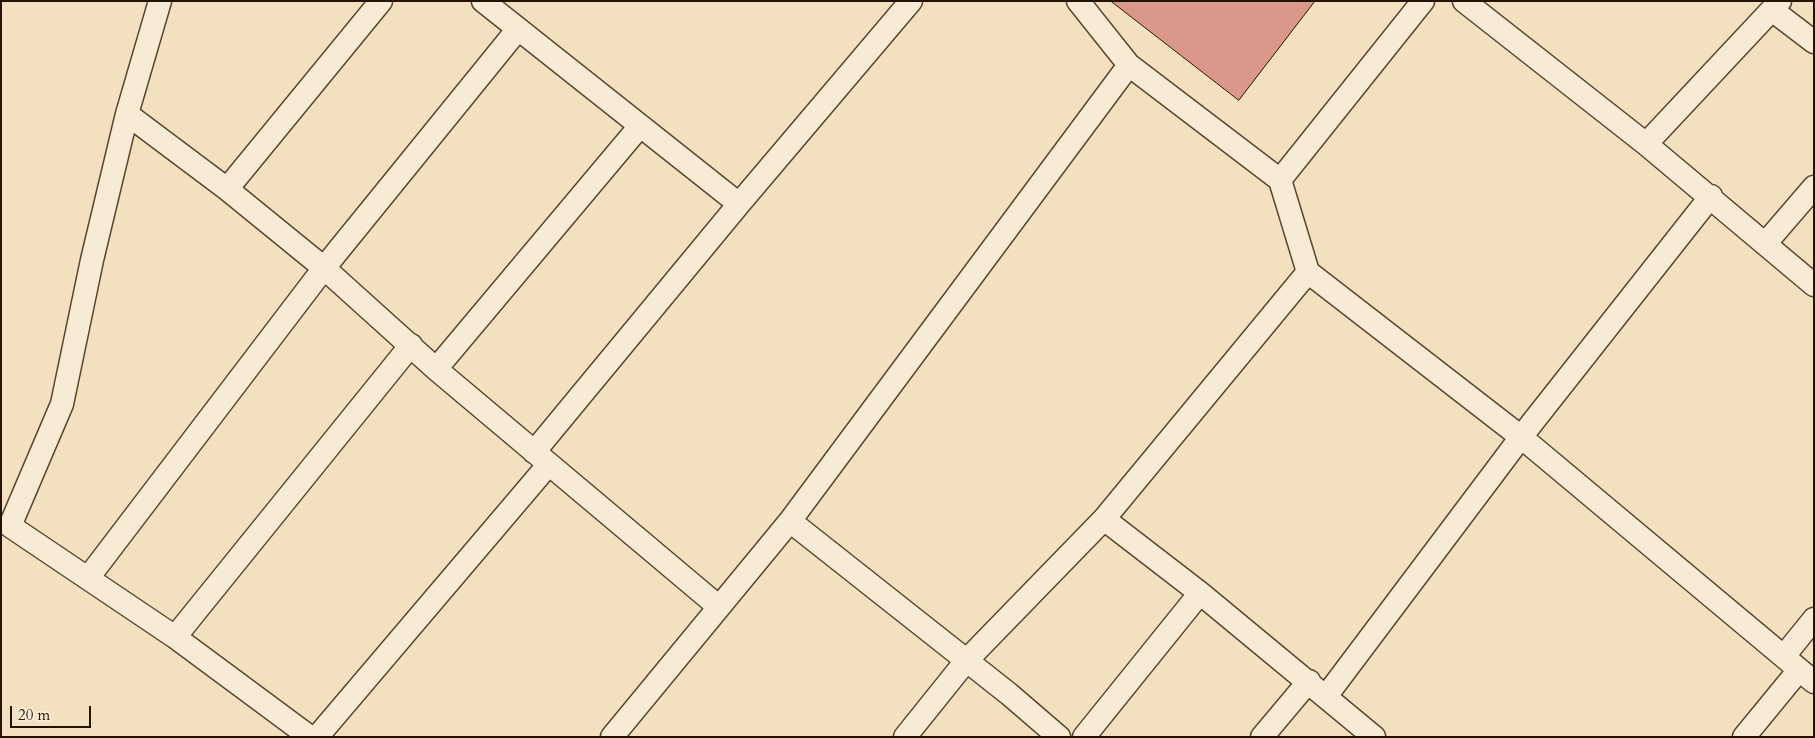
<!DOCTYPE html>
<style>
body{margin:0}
#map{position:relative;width:1815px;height:738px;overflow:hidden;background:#f2e0be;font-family:Cardo,serif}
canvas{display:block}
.frame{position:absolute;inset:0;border:2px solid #241300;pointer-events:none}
.scale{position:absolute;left:10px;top:706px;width:81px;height:22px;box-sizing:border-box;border:2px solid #241300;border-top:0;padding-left:6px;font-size:15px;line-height:18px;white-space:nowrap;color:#241300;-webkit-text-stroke:4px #f7ebd5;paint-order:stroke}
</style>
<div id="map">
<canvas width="1815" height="738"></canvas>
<div class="frame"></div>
<div class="scale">20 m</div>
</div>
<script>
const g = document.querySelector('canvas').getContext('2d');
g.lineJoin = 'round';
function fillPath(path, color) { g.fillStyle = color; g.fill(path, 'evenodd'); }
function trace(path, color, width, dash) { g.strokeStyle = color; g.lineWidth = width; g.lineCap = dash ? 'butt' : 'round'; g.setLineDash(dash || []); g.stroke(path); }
const building = new Path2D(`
 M1111,1H1315L1239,100Z`);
const minor = new Path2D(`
 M160,1L127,114L92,260L62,404L10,526L175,637L310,737
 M483,1L739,204
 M1078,1L1129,65
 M1423,1L1280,180L1308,272L1521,437L1814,682
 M1464,1L1646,144L1814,285
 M1772,10L1814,42
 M127,114L227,189L324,268L436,369L719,607
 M1646,144L1780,1
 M227,189L381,1
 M1765,244L1814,187
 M436,369L640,126
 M534,452L739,204L911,1
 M1104,519L1200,593L1374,737
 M790,521L1009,694L1059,737
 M88,578L324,268L518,29
 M175,637L411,345
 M1784,656L1814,619
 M1327,695L1521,437L1711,196
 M317,737L549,464
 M612,737L790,521L1129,65L1280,180
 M905,737L966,661L1104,519L1308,272
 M1084,737L1200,593
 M1262,737L1309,681
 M1744,737L1799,670`);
fillPath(building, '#d99889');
trace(building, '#241300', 1);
trace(minor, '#584630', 25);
trace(minor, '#f7ebd5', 22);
</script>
